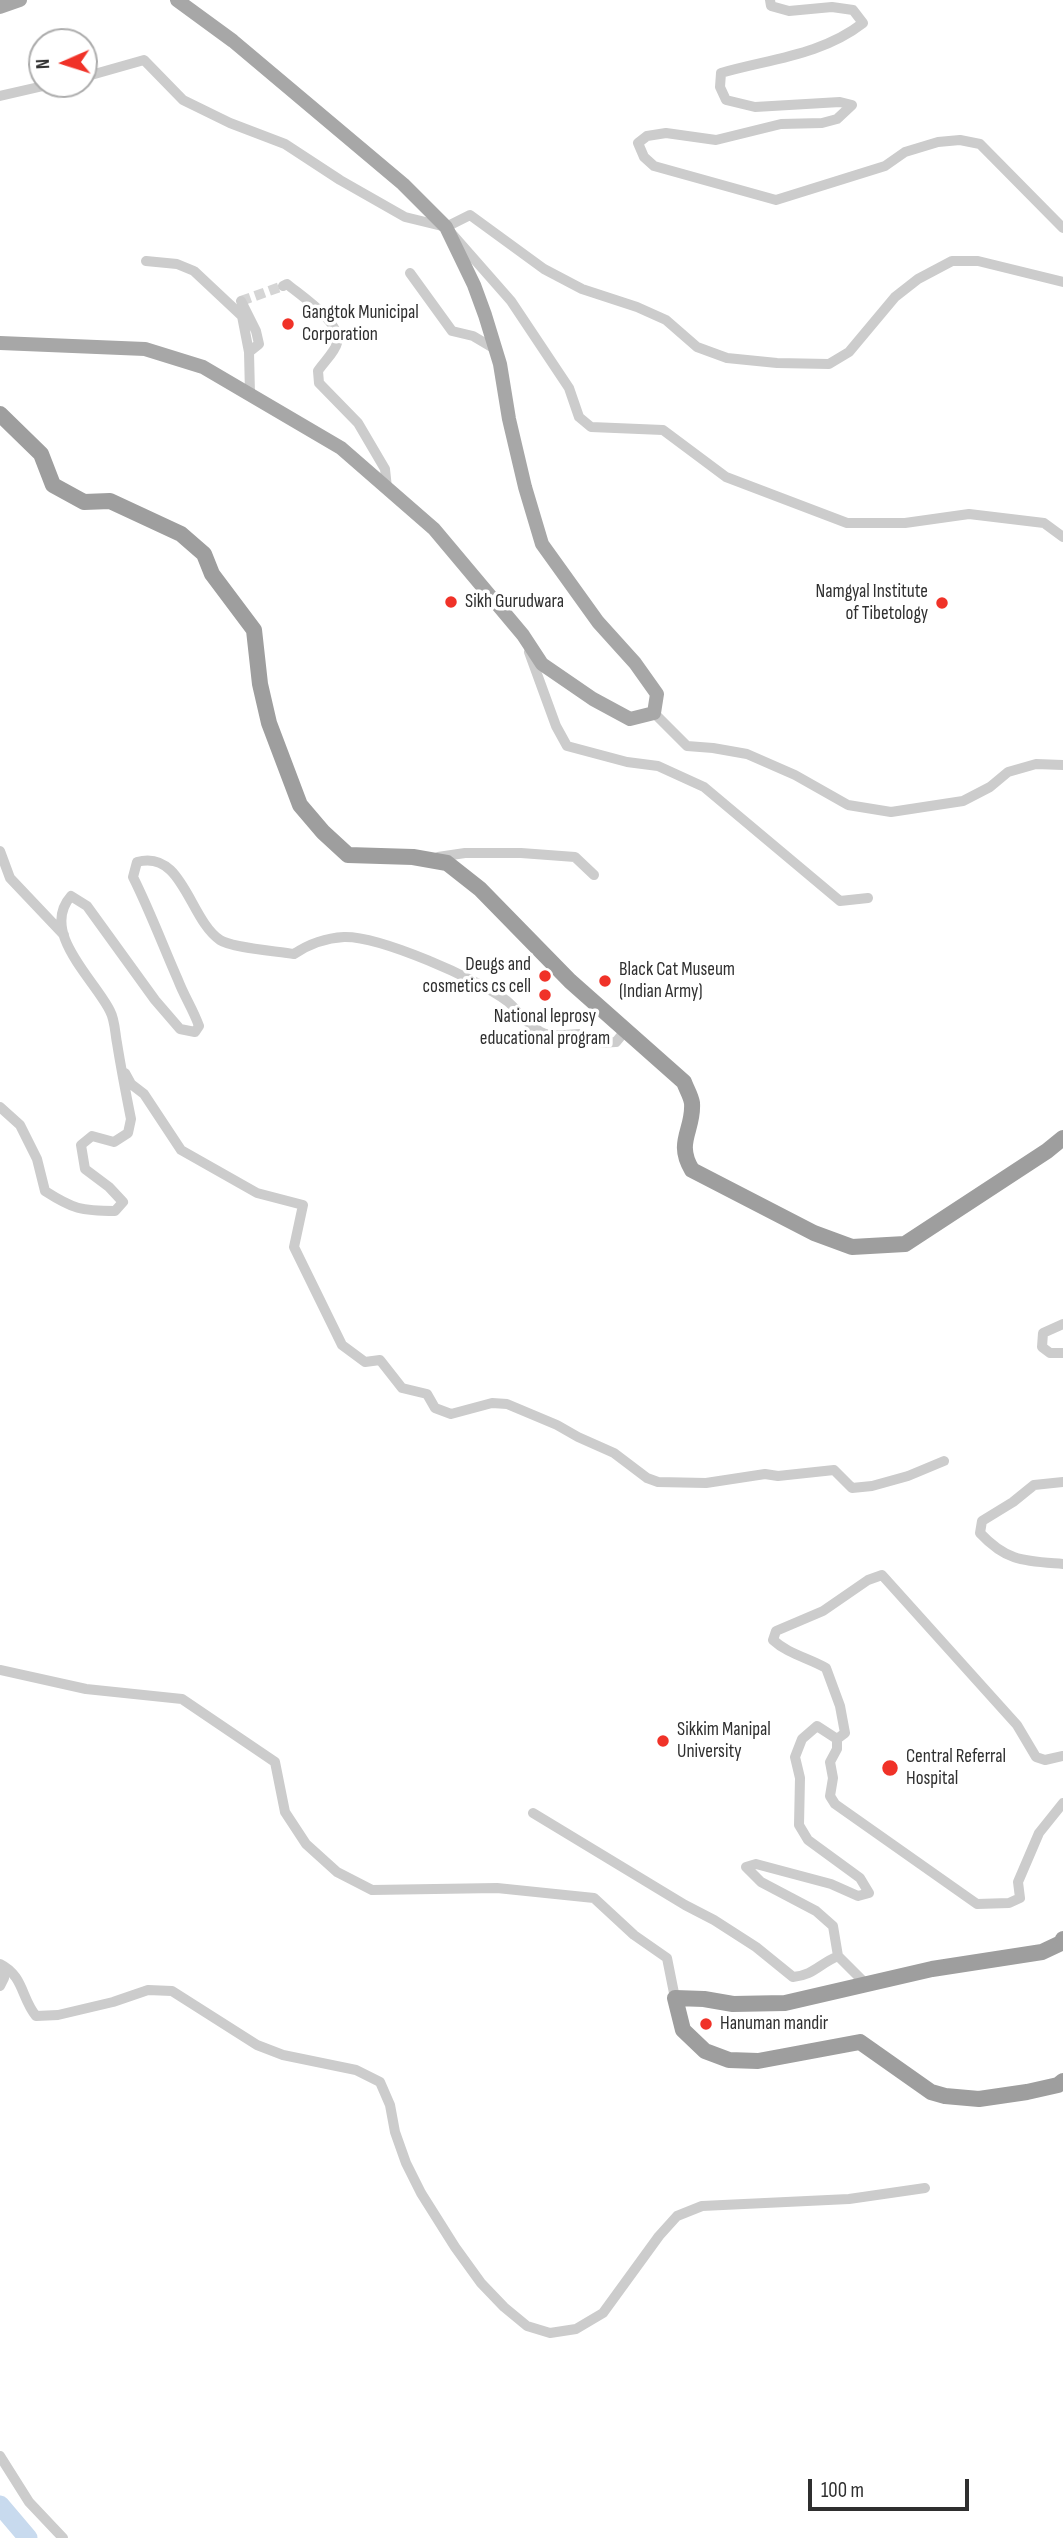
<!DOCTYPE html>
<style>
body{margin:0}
#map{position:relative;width:1063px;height:2538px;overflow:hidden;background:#fff;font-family:"Sofia Sans Condensed",sans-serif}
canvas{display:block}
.north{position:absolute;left:28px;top:28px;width:70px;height:70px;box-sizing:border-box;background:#fff;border:2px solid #acacac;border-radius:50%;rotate:267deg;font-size:19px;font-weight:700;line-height:28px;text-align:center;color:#2f2f2f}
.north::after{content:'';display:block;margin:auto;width:24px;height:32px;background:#f03228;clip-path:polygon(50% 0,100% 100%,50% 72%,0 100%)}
.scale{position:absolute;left:808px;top:2479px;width:161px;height:32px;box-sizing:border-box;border:4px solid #2f2f2f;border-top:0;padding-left:9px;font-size:21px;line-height:24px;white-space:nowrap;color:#2f2f2f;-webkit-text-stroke:5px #fff;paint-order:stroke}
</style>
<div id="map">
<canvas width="1063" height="2538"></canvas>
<div class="north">N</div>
<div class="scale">100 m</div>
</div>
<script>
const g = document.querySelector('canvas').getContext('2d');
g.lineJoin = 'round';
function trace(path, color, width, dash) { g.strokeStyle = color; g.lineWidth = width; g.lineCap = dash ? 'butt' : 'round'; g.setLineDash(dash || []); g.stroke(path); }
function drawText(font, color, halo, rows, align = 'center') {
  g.font = font + ' "Sofia Sans Condensed",sans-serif'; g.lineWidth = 7; g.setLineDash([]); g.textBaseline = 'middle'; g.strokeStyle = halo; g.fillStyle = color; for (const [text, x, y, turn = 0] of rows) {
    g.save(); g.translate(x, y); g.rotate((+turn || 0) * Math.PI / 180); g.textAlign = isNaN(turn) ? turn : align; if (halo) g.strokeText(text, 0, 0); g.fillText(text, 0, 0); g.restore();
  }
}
const river = new Path2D(`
 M0,2505L28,2538`);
const minorTunnel = new Path2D(`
 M241,301L283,286`);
const minor = new Path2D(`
 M770,0L771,6L789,11L832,7L853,10L863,23C822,55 770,59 721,73L720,87L726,100L755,107L840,102L852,105L837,119L822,123L781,124L716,140L666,133L647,136L638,143L644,157L654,166L776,200L885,166L905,152L938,142L960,140L980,144L1063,228
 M84,77L144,60L183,100L230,123L285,144L340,180L405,217L446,227
 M0,96L52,84
 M146,261L177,264L194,271L242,316L249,352L250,394
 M410,273L452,331L473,336L495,349
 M1063,282L978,261H952L918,279L895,297L849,352L829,364L777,363L727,358L697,347L666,320L637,307L582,289L544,269L470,215L446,227L511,301L569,388L579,417L591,427L663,430L726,477L847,523H905L969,514L1044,523L1063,537
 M283,286L287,284C301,296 342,322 337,343C335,352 323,363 318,371L319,383L358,423L385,469L387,488
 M241,301L256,331L259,344L249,352
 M529,652L556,726L567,746L627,762L658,766L704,787L840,901L868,898
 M654,713L687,746L713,748L747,754L795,775L848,805L891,812L963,801L990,787L1008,772L1036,764L1063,765
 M0,851L10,878L64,935
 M438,857L465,853H521L575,857L594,875
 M125,1073L131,1084L144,1094L181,1150L257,1193L303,1205L294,1247L342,1345L365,1362L380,1360L402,1388L427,1394L435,1408L451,1414L492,1403L507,1404L557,1425L578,1437L614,1453L647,1478L658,1482L706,1483L765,1474L778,1476L834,1470L852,1488L872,1486L908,1476L944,1461
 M0,1107L20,1125L37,1159L45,1191C73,1209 81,1211 115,1211L123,1202L109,1187L85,1169L81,1145L92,1136L114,1142L128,1133L131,1119C126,1094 121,1068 117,1043C115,1033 115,1020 110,1011C95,980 39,932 71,896L87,906L155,1000L180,1029L195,1032L199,1026C193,1009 184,996 178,980C163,946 150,911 133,877L137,862C183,849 189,919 220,940C232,948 277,951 294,954C309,944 325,938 344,937C380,936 478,979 507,1001C518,1010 530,1028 543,1033C555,1038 568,1034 580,1034C587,1035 593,1041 600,1042C605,1043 611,1042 616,1042L625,1031
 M1063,1324L1043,1333L1042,1347L1050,1353H1063
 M1063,1482L1034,1485L1013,1502L982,1521L980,1533C1007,1562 1025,1561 1063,1564
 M0,1670L86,1689L182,1699L275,1762L285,1812L306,1844L337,1872L372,1890L497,1888L594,1898L634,1935L667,1958L675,1998
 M837,1739L845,1733L840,1706L826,1668C809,1658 788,1654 773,1640L776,1631L823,1611L868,1580L882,1575L1017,1725L1036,1757L1045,1760L1063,1756
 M837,1739V1749L830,1762L833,1778L830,1796L835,1804L977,1904L1009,1903L1020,1898L1018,1882L1039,1833L1063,1803
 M533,1813L685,1905L714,1920L756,1947L793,1977C814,1975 819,1964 838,1956L833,1926L816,1911L761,1882L746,1867L756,1864L831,1884L858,1896L869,1893L860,1878L808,1840L799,1825L800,1778L795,1757L802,1739L817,1726L837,1739
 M838,1956L866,1984
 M0,1964C24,1976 21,1998 36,2016L58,2015L113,2002L148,1990L172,1991L257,2045L283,2055L356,2070L380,2082L390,2105L395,2132L406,2163L421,2193L455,2247L481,2283L504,2307L527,2326L550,2333L576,2329L603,2313L659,2236L677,2216L702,2206L849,2199L925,2188
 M0,1970L4,1978L0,1986
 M0,2456L29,2502L63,2538`);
const primary = new Path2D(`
 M0,7L20,0
 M0,343L145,349L203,367L341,448L434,529L523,635L542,664L593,699L630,719L654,713L657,694L635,663L598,622L542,544L525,487L509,419L500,364L485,315L474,285L446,227L403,184L233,41L177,0`);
const trunk = new Path2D(`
 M0,414L41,454L53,485L84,502L110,501L181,534L204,554L212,574L254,630L260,684L269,723L300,805L323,832L348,855L413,857L447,863L480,889L570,981L684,1082C686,1088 691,1096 692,1103C694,1130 675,1142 692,1170L814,1233L852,1247L905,1244L1047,1151L1063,1138
 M1063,1939L1061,1943L1042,1952L932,1969L785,2003L733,2004L704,1999L675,1998L683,2030L705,2051L729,2060L758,2061L860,2042L931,2092L945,2096L979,2099L1027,2092L1058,2085L1063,2081`);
const markers = [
 [288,324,7,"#f03228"],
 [451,602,7,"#f03228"],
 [942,603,7,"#f03228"],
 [545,976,7,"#f03228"],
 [605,981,7,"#f03228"],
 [545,995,7,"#f03228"],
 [663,1741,7,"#f03228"],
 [890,1768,9,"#f03228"],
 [706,2024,7,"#f03228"]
];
const poiNames = [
 ["Gangtok Municipal",302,313],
 ["Corporation",302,335],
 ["Namgyal Institute",928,592,"right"],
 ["of Tibetology",928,614,"right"],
 ["Sikh Gurudwara",465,602],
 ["Deugs and",531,965,"right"],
 ["cosmetics cs cell",531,987,"right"],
 ["Black Cat Museum",619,970],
 ["(Indian Army)",619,992],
 ["National leprosy",545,1017,"center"],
 ["educational program",545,1039,"center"],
 ["Sikkim Manipal",677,1730],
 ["University",677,1752],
 ["Central Referral",906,1757],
 ["Hospital",906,1779],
 ["Hanuman mandir",720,2024]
];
trace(river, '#c8daee', 19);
trace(minorTunnel, '#d5d5d5', 10, [10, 5]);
trace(minor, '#ccc', 10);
trace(primary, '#a7a7a7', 14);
trace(trunk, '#9e9e9e', 16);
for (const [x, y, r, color] of markers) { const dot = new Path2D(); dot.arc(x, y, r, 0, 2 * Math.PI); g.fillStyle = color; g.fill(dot); trace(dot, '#fff', 2.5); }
drawText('19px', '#2f2f2f', '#fff', poiNames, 'left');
</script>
